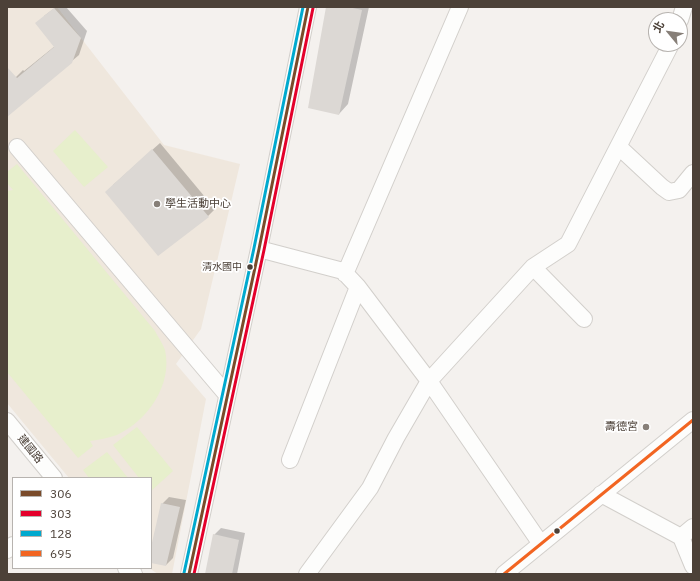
<!DOCTYPE html>
<meta charset="utf-8">
<style>
body{margin:0}
#map{position:relative;width:700px;height:581px;overflow:hidden;background:#f4f1ee;font-family:"IBM Plex Sans","Noto Sans TC",sans-serif}
canvas{display:block}
.frame{position:absolute;inset:0;border:8px solid #4c4138;pointer-events:none}
.legend{position:absolute;left:12px;top:477px;width:140px;height:92px;box-sizing:border-box;background:#fff;border:1px solid #b7b3af;margin:0;padding:5px 7px;list-style:none;font-size:12px;color:#4c4138}
.legend li{display:flex;align-items:center;gap:8px;height:20px}
.legend b{width:20px;border:1px solid #b7b3af}
.north{position:absolute;left:648px;top:12px;width:40px;height:40px;box-sizing:border-box;background:#fff;border:1px solid #b7b3af;border-radius:50%;rotate:299deg;font-size:11px;font-weight:700;line-height:16px;text-align:center;color:#4c4138}
.north::after{content:'';display:block;margin:auto;width:14px;height:18px;background:#877f78;clip-path:polygon(50% 0,100% 100%,50% 72%,0 100%)}
</style>
<div id="map">
<canvas width="700" height="581"></canvas>
<div class="frame"></div>
<ul class="legend">
<li><b style="height:5px;background:#7a4b2a"></b>306</li>
<li><b style="height:5px;background:#e4002b"></b>303</li>
<li><b style="height:5px;background:#00a9ce"></b>128</li>
<li><b style="height:5px;background:#f26522"></b>695</li>
</ul>
<div class="north">北</div>
</div>
<script>
const g = document.querySelector('canvas').getContext('2d');
g.lineJoin = 'round';
function fillPath(path, color) { g.fillStyle = color; g.fill(path, 'evenodd'); }
function trace(path, color, width, dash) { g.strokeStyle = color; g.lineWidth = width; g.lineCap = dash ? 'butt' : 'round'; g.setLineDash(dash || []); g.stroke(path); }
function drawText(font, color, halo, rows, align = 'center') {
  g.font = font + ' "IBM Plex Sans","Noto Sans TC",sans-serif'; g.lineWidth = 3.5; g.setLineDash([]); g.textBaseline = 'middle'; g.strokeStyle = halo; g.fillStyle = color; for (const [text, x, y, turn = 0] of rows) {
    g.save(); g.translate(x, y); g.rotate((+turn || 0) * Math.PI / 180); g.textAlign = isNaN(turn) ? turn : align; if (halo) g.strokeText(text, 0, 0); g.fillText(text, 0, 0); g.restore();
  }
}
const education = new Path2D(`
 M7,7H57L164,145L240,164L201,329L176,364L206,399L172,574H158L149,568H151V478H69L7,403Z`);
const green = new Path2D(`
 M75,130L108,167L84,187L53,151Z
 M17,164L155,331C158,337 163,344 165,350C173,385 147,421 117,435C108,438 99,440 90,441L93,446L78,458L7,372V191L13,190L7,183V172Z
 M137,427L173,471L151,491V478H139L113,445Z
 M107,452L128,478H89L83,470Z`);
const shadow = new Path2D(`
 M56,7H66L87,31L79,55L7,116V90L16,77L23,70L24,71L55,46L44,16Z
 M327,7H369L348,104L339,114Z
 M160,143L215,209L208,216L113,185Z
 M169,497L186,500L173,558L166,565L151,562V552L162,504Z
 M221,528L245,533L237,574H206L214,535Z`);
const building = new Path2D(`
 M326,7H348L362,10L339,115L308,108Z
 M54,8L81,38L72,63L7,117V67L17,78L54,47L35,23Z
 M152,149L209,217L158,256L105,192Z
 M161,503L180,507L166,566L151,563V547Z
 M213,534L239,540L232,574H205Z`);
const minor = new Path2D(`
 M680,20L684,7
 M17,147L227,395
 M619,147L662,187L669,192L679,190L693,173
 M259,249L343,271L358,287L429,381L541,544
 M533,267L584,319
 M345,274L460,7
 M7,421L54,478
 M290,460L358,287
 M601,494L681,537L693,566
 M681,537L693,527
 M7,550L13,545
 M126,568L134,574
 M189,574L259,249L308,7
 M307,574L370,488L396,438L429,381L533,267L568,244L671,44
 M504,574L693,420`);
const bus1 = new Path2D(`
 M189,574L259,249L308,7`);
const bus2 = new Path2D(`
 M194,574L264,250L313,8`);
const bus3 = new Path2D(`
 M184,573L254,248L303,7`);
const bus4 = new Path2D(`
 M504,574L693,420`);
const markers = [
 [157,204,4,"#877f78"],
 [250,267,3.5,"#4c4138"],
 [646,427,4,"#877f78"],
 [557,531,3.5,"#4c4138"]
];
const busNames = [
 ["清水國中",242,267]
];
const poiNames = [
 ["學生活動中心",165,204],
 ["壽德宮",638,427,"right"]
];
const streetNames = [
 ["建國路",30,449,51]
];
fillPath(education, '#efe7dd');
fillPath(green, '#e7efcc');
fillPath(shadow, '#0003');
fillPath(building, '#dcd8d4');
trace(minor, '#d2cfcb', 18);
trace(minor, '#fdfdfc', 16);
trace(bus1, '#7a4b2a', 3);
trace(bus2, '#e4002b', 3);
trace(bus3, '#00a9ce', 3);
trace(bus4, '#f26522', 3);
for (const [x, y, r, color] of markers) { const dot = new Path2D(); dot.arc(x, y, r, 0, 2 * Math.PI); g.fillStyle = color; g.fill(dot); trace(dot, '#fff', 1.5); }
drawText('10px', '#4c4138', '#fff', busNames, 'right');
drawText('11px', '#4c4138', '#fff', poiNames, 'left');
drawText('11px', '#4c4138', '#fff', streetNames);
</script>
